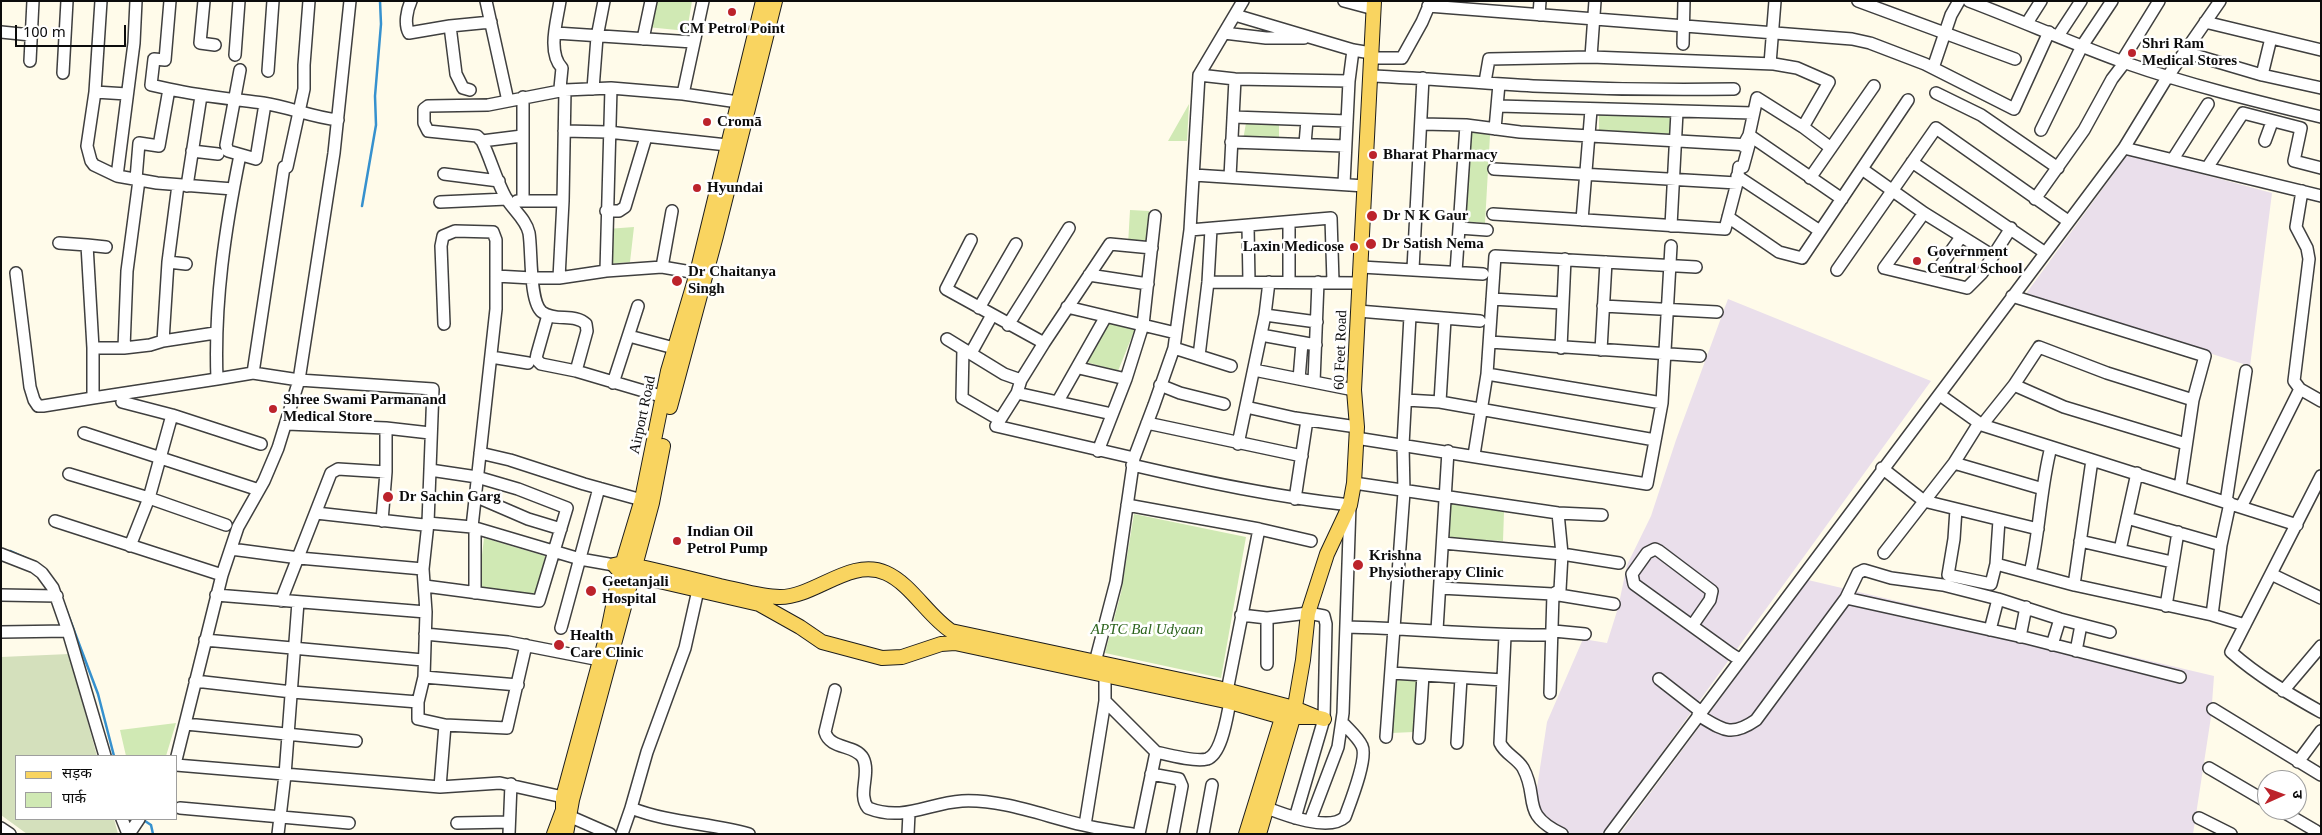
<!DOCTYPE html>
<meta charset="utf-8">
<style>
body{margin:0}
#map{position:relative;width:2322px;height:835px;overflow:hidden;background:#fffbea;font-family:Georgia,"Noto Sans Devanagari",serif}
canvas{display:block}
.frame{position:absolute;inset:0;border:2px solid #0c0c0c;pointer-events:none}
.legend{position:absolute;left:15px;top:755px;width:162px;height:65px;box-sizing:border-box;background:#fff;border:1px solid #9e9e9e;margin:0;padding:6px 9px;list-style:none;font-size:15px;color:#0c0c0c}
.legend li{display:flex;align-items:center;gap:10px;height:25px}
.legend b{width:25px;border:1px solid #9e9e9e}
.north{position:absolute;left:2257px;top:770px;width:50px;height:50px;box-sizing:border-box;background:#fff;border:1px solid #9e9e9e;border-radius:50%;rotate:88deg;font-size:14px;font-weight:700;line-height:20px;text-align:center;color:#0c0c0c}
.north::after{content:'';display:block;margin:auto;width:18px;height:22px;background:#bc232b;clip-path:polygon(50% 0,100% 100%,50% 72%,0 100%)}
.scale{position:absolute;left:15px;top:25px;width:111px;height:22px;box-sizing:border-box;border:2px solid #0c0c0c;border-top:0;padding-left:6px;font-size:15px;line-height:18px;white-space:nowrap;color:#0c0c0c;-webkit-text-stroke:4px #fff;paint-order:stroke}
</style>
<div id="map">
<canvas width="2322" height="835"></canvas>
<div class="frame"></div>
<ul class="legend">
<li><b style="height:6px;background:#f9d460"></b>सड़क</li>
<li><b style="height:14px;background:#d0e9b4"></b>पार्क</li>
</ul>
<div class="north">उ</div>
<div class="scale">100 m</div>
</div>
<script>
const g = document.querySelector('canvas').getContext('2d');
g.lineJoin = 'round';
function fillPath(path, color) { g.fillStyle = color; g.fill(path, 'evenodd'); }
function trace(path, color, width, dash) { g.strokeStyle = color; g.lineWidth = width; g.lineCap = dash ? 'butt' : 'round'; g.setLineDash(dash || []); g.stroke(path); }
function drawText(font, color, halo, rows, align = 'center') {
  g.font = font + ' Georgia,serif'; g.lineWidth = 5; g.setLineDash([]); g.textBaseline = 'middle'; g.strokeStyle = halo; g.fillStyle = color; for (const [text, x, y, turn = 0] of rows) {
    g.save(); g.translate(x, y); g.rotate((+turn || 0) * Math.PI / 180); g.textAlign = isNaN(turn) ? turn : align; if (halo) g.strokeText(text, 0, 0); g.fillText(text, 0, 0); g.restore();
  }
}
const industrial = new Path2D(`
 M2128,154L2272,193L2250,366L2025,295Z
 M1728,299L1931,381L1603,834H1544L1549,822L1533,814L1547,722L1583,639L1607,643L1618,608L1627,565L1651,516L1676,440Z
 M1808,580L2214,676L2211,717L2193,834H1620Z`);
const green = new Path2D(`
 M653,1H692L687,31L647,27Z
 M1189,104L1187,141H1168Z
 M1599,115L1671,116V136L1599,135Z
 M1279,122V140H1243L1246,123Z
 M1466,131L1490,135L1485,223L1462,221Z
 M1130,210L1149,211L1147,247L1128,245Z
 M634,227L630,262L608,264L607,229Z
 M1108,322L1135,329L1118,371L1086,362Z
 M1451,503L1504,512L1503,541L1448,538Z
 M1134,514L1246,537L1221,678L1105,653L1121,593Z
 M484,538L545,556L537,595L478,589Z
 M1394,678L1418,679L1414,732L1391,733Z
 M176,723L166,756H126L120,730Z`);
const cemetery = new Path2D(`
 M69,654L97,756H16V819H114L118,834H27L1,815V657Z`);
const stream = new Path2D(`
 M362,206L376,125L375,96L381,24L380,1
 M10,551L32,561
 M58,588L98,694L114,756
 M142,819L151,825L153,834`);
const minor = new Path2D(`
 M101,1L95,92L87,146L91,161L94,165L117,176L157,183L233,189
 M204,1L200,43L215,45
 M411,1C407,10 404,24 409,33L450,26L491,22
 M486,1L508,101
 M1344,1L1374,9
 M1858,1L2015,59
 M1969,1C2022,21 2073,44 2126,63C2189,85 2255,101 2321,117
 M1428,6L1852,39L1870,43L1925,64L2014,109L2049,32
 M1235,15L1353,50L1371,53
 M1539,15L1540,1
 M2205,22L2321,50
 M2027,23L2041,1
 M450,26L456,74L463,88L470,90
 M1,32L31,35
 M556,33L693,42
 M1224,33L1266,38H1304
 M2058,36L2081,1
 M643,39L651,1
 M1683,44L1684,1
 M2184,52L2262,75L2321,88
 M235,55L239,1
 M1591,57L1595,1
 M1371,58H1402L1422,22L1431,1
 M30,61L33,1
 M2122,61L2159,1
 M1770,64L1775,1
 M1933,68L1951,15L1959,1
 M240,70L226,145L228,151L256,159L265,104
 M268,71L273,1
 M63,73L67,1
 M1199,75L1235,79L1349,81
 M2262,75L2271,38
 M1370,76C1425,78 1479,83 1533,86C1600,89 1667,90 1734,89
 M1485,82L1489,59L1591,57L1774,64L1797,68L1829,82L1803,127
 M169,89C200,96 232,99 263,103C289,107 312,117 338,120
 M593,89L597,37L604,1
 M95,92L127,94
 M1936,93L1981,115L2058,168
 M683,94L703,1
 M523,97V201
 M1498,106L1753,113
 M1233,117L1347,121
 M1422,124L1466,125L1520,132L1749,145L1743,167H1739L1737,183L1725,229L1493,214
 M1495,129L1499,84
 M2041,130L2082,46L2112,1
 M564,131L608,132L727,145
 M1749,135L1842,199
 M482,141L522,136
 M2265,141L2272,122
 M1231,142L1345,146
 M1305,144L1307,120
 M1743,146L1749,135L1757,98L1803,127L1831,148
 M2124,148L2321,196
 M192,151L218,154
 M240,155C225,229 214,303 217,379L253,373L299,380L334,153L350,1
 M2173,159L2208,104
 M1912,162L2044,252
 M287,167L304,89V65L309,1
 M2207,168L2243,113L2301,128L2294,161L2321,168
 M1494,169L1737,183
 M1862,169L1924,213L1993,256
 M444,174L499,181
 M1194,175L1365,186
 M117,176L134,43L136,1
 M1737,176L1820,231
 M1230,177L1235,79
 M1810,178L1874,86
 M136,179L139,143L159,146L169,89L151,85L154,59L165,60L170,1
 M139,180L127,271L124,348L150,345L163,341
 M1344,184L1349,81L1353,50
 M187,186L201,96
 M2302,191L2296,227L2307,248L2309,259L2294,381L2300,389L2321,401
 M2035,199L2084,130L2112,79L2125,62
 M517,201H563
 M440,202L507,199
 M606,211H619L625,207L646,137
 M1924,213L1884,268L1967,288L1982,273L2011,228
 M1728,217L1779,252L1802,258L1908,100
 M1582,220L1591,110
 M1289,222V282
 M1248,226L1249,282
 M1671,226L1677,112
 M1459,228L1487,230
 M1190,230L1331,218L1333,282
 M971,240L946,289L1044,343
 M59,243L87,245
 M106,247L87,245L93,348H124
 M168,262L178,185
 M186,264L168,262L163,341L215,333
 M662,267L672,211
 M1361,267L1483,274
 M1413,269L1423,78
 M1837,270L1936,128L2068,221
 M606,271L611,88
 M1456,272L1466,125
 M16,273L30,387L34,400L38,406H43L93,398
 M1089,275L1148,284
 M496,276L532,278H559L606,271L662,267L697,273
 M559,278L563,201L565,90L560,88L562,68C547,52 557,21 560,1
 M1931,279L1961,237
 M1208,282L1360,283
 M2012,296L2205,356L2193,400L2180,488
 M1492,299L1562,303
 M1603,306L1717,312
 M1067,307L1176,333
 M979,308L1016,244
 M1358,311L1480,321
 M548,315L537,354L536,359L541,364L576,371L664,397
 M1265,315L1317,322
 M444,324L441,246L443,236L455,231L493,232L496,240V309L472,527
 M1008,325L1069,228
 M1261,335L1316,345
 M629,336L674,348
 M947,339L1004,374L1021,380
 M1490,342L1700,356
 M93,348V398L217,379
 M1174,348L1231,366
 M1561,348L1565,259
 M963,349L962,398L1000,420
 M1601,350L1606,262
 M971,353L992,315
 M1199,356L1208,282L1211,229
 M491,357L528,363
 M1079,368L1126,379
 M1254,370L1354,390
 M576,371L587,331L586,324C575,313 555,322 542,312C529,302 532,250 529,233C526,219 513,210 506,198C496,180 491,160 482,141L477,136L428,131L424,123V109L428,106L488,105L565,90L611,88L683,94L738,102
 M253,373L284,167
 M1487,374L1662,403
 M1299,379L1302,343
 M1314,382L1318,282
 M613,383L638,306
 M1160,385L1180,393L1224,404
 M2014,385L2064,407L2186,444
 M1017,393L1112,414
 M1940,395L1982,425L2297,525
 M1406,400L1440,402L1655,440
 M1058,401L1105,318
 M122,402L172,415L261,444
 M1440,402L1445,319
 M1246,407L1295,418L1357,427
 M1147,423L1302,456
 M287,424L386,428L430,433
 M1982,425L2014,385L2039,347L2107,373L2193,400
 M84,433L259,490
 M1356,438L1647,484L1662,403L1671,246
 M1238,444L1265,315L1269,282
 M1098,451L1126,379L1143,325L1155,216
 M480,453L510,460L584,484L649,502
 M1474,455L1487,374L1495,256L1696,267
 M1134,458L996,426L1017,393L1021,380L1044,343L1110,244L1152,248
 M1954,463L2043,489
 M1132,465C1205,482 1276,497 1350,505L1343,713L1338,747L1310,821
 M1882,468L1924,501L2038,529
 M69,474L149,498L226,525
 M2321,476L2231,652C2258,676 2289,694 2321,712
 M1354,483L1558,513L1602,515
 M477,497L528,519L561,529
 M1295,499L1307,420
 M2226,502L2246,371
 M1127,505L1259,529L1311,541
 M2241,507L2300,389
 M1956,509L1954,539L1948,575L1991,584L1996,564L1999,520
 M316,513L424,525L428,523L472,527L580,559L614,565
 M2127,518L2221,545
 M55,521L222,575
 M382,521L386,472V428
 M475,528V593
 M2080,541L2172,562
 M1443,543L1562,554L1619,563
 M130,546L149,498L172,415
 M231,549L299,558L423,569
 M2120,550L2137,473
 M1884,553L1954,463L1979,423
 M1,554L34,567L42,573L53,588L68,631L105,756
 M1996,564L2074,585L2212,615L2245,625
 M2030,573C2040,531 2040,489 2051,447
 M2271,574L2321,598
 M2074,585L2092,460
 M425,586L539,601L567,508L518,489L477,477L430,470
 M1440,588L1553,594L1614,604
 M698,590L685,648L647,752L631,808C669,823 710,823 749,834
 M1,595L57,596
 M216,595L426,612
 M1846,598L1858,573L1864,570L1891,578L1943,585L1998,599L2060,619L2110,632
 M281,601L331,473L338,469L386,472
 M2166,606L2178,532
 M1241,615L1267,618L1308,613L1324,616L1326,624L1324,719L1295,818
 M2212,615L2221,545L2230,503
 M1267,618V664
 M1692,626L1710,600L1712,591L1659,551L1655,549L1647,553L1632,574L1634,584L1731,654L1739,659
 M1346,627C1414,628 1482,636 1551,635L1554,631L1585,634
 M561,628L599,488
 M1437,630L1448,451
 M1990,630L1998,599
 M1,632L68,631
 M425,634L508,642L600,660
 M1505,636L1500,743C1505,754 1517,758 1523,768C1540,799 1519,813 1562,834
 M2020,637L2026,607
 M205,640L423,660
 M2052,645L2060,619
 M2076,651L2081,625
 M1093,670L1116,582L1134,458L1154,405L1174,348L1176,333L1190,230L1199,75L1243,1
 M1392,673L1503,680
 M424,677L518,685
 M1659,679L1700,711
 M195,681L292,692L418,702
 M835,690L825,732C830,750 855,744 863,758C871,774 857,794 868,808C904,822 928,803 962,801C1002,799 1044,816 1083,825C1099,829 1116,831 1132,834
 M1227,691L1259,529
 M2283,691L2321,646
 M1550,693L1553,594L1560,590L1562,554L1558,513
 M1105,701L1156,752L1139,834
 M2213,709L2321,775
 M1698,715C1722,729 1730,738 1756,720L1846,598L2027,638L2180,677
 M186,724L356,741
 M1386,737L1404,492L1403,445L1410,316
 M1419,738L1423,675
 M1457,743L1461,678
 M1156,752C1169,755 1195,762 1207,759C1222,754 1227,716 1230,702
 M176,760L222,575L238,527L264,481L278,448L299,380L433,389L428,523L423,569L426,612L424,677L418,702V719L445,725L507,728L526,645
 M2298,762L2321,731
 M176,765L440,787L500,783L563,797
 M2209,768L2267,802
 M1151,774L1179,779L1182,786L1173,834
 M440,787L445,725
 M180,808L349,823
 M1267,808C1285,815 1329,832 1345,817C1350,803 1368,758 1362,746C1358,737 1348,729 1342,722
 M2280,810L2316,831
 M562,813L610,834
 M2199,818L2231,834
 M122,819L128,834
 M457,823L509,822
 M1085,825L1105,701V675
 M1,828L10,834
 M129,834L139,819
 M278,834L285,775L298,602
 M509,834L511,784
 M622,834L631,808
 M908,834L909,813
 M1203,834L1212,785
 M1610,834L2124,148L2168,76L2220,1`);
const major = new Path2D(`
 M670,407L716,236L775,1
 M1316,717L1294,708L1218,688L951,631C928,616 911,584 886,573C851,557 815,597 780,597C760,597 740,590 720,586C688,578 656,570 623,563L614,565L620,572L759,604L800,627L822,642L882,658L902,657L941,644L955,643L1230,702L1282,717H1316L1324,719
 M554,834L563,810V797L608,631L620,572L642,499L668,371L697,273L763,1
 M566,834L572,800L652,503L663,446
 M1246,834L1285,708
 M1259,834L1293,718L1303,660L1308,613L1327,554L1350,505L1354,483L1357,427L1354,390L1374,1`);
const markers = [
 [732,12,5,"#bc232b"],
 [2132,53,5,"#bc232b"],
 [707,122,5,"#bc232b"],
 [1373,155,5,"#bc232b"],
 [697,188,5,"#bc232b"],
 [1372,216,6,"#bc232b"],
 [1371,244,6,"#bc232b"],
 [1354,247,5,"#bc232b"],
 [1917,261,5,"#bc232b"],
 [677,281,6,"#bc232b"],
 [273,409,5,"#bc232b"],
 [388,497,6,"#bc232b"],
 [677,541,5,"#bc232b"],
 [1358,565,6,"#bc232b"],
 [591,591,6,"#bc232b"],
 [559,645,6,"#bc232b"]
];
const poiNames = [
 ["CM Petrol Point",732,29,"center"],
 ["Shri Ram",2142,44],
 ["Medical Stores",2142,61],
 ["Cromā",717,122],
 ["Bharat Pharmacy",1383,155],
 ["Hyundai",707,188],
 ["Dr N K Gaur",1383,216],
 ["Dr Satish Nema",1382,244],
 ["Laxin Medicose",1344,247,"right"],
 ["Government",1927,252],
 ["Central School",1927,269],
 ["Dr Chaitanya",688,272],
 ["Singh",688,289],
 ["Shree Swami Parmanand",283,400],
 ["Medical Store",283,417],
 ["Dr Sachin Garg",399,497],
 ["Indian Oil",687,532],
 ["Petrol Pump",687,549],
 ["Krishna",1369,556],
 ["Physiotherapy Clinic",1369,573],
 ["Geetanjali",602,582],
 ["Hospital",602,599],
 ["Health",570,636],
 ["Care Clinic",570,653]
];
const streetNames = [
 ["60 Feet Road",1341,350,-88],
 ["Airport Road",643,415,-78]
];
const parkNames = [
 ["APTC Bal Udyaan",1147,630]
];
fillPath(industrial, '#eadfeb');
fillPath(green, '#d0e9b4');
fillPath(cemetery, '#d4e0bc');
trace(stream, '#3691ce', 2.5);
trace(minor, '#3f3f3f', 14);
trace(major, '#1d1d1d', 16);
trace(minor, '#fff', 11);
trace(major, '#f9d460', 14);
for (const [x, y, r, color] of markers) { const dot = new Path2D(); dot.arc(x, y, r, 0, 2 * Math.PI); g.fillStyle = color; g.fill(dot); trace(dot, '#fff', 2); }
drawText('bold 15px', '#0c0c0c', '#fff', poiNames, 'left');
drawText('15px', '#0c0c0c', '#fff', streetNames);
drawText('italic 15px', '#2b631c', '#fff', parkNames);
</script>
